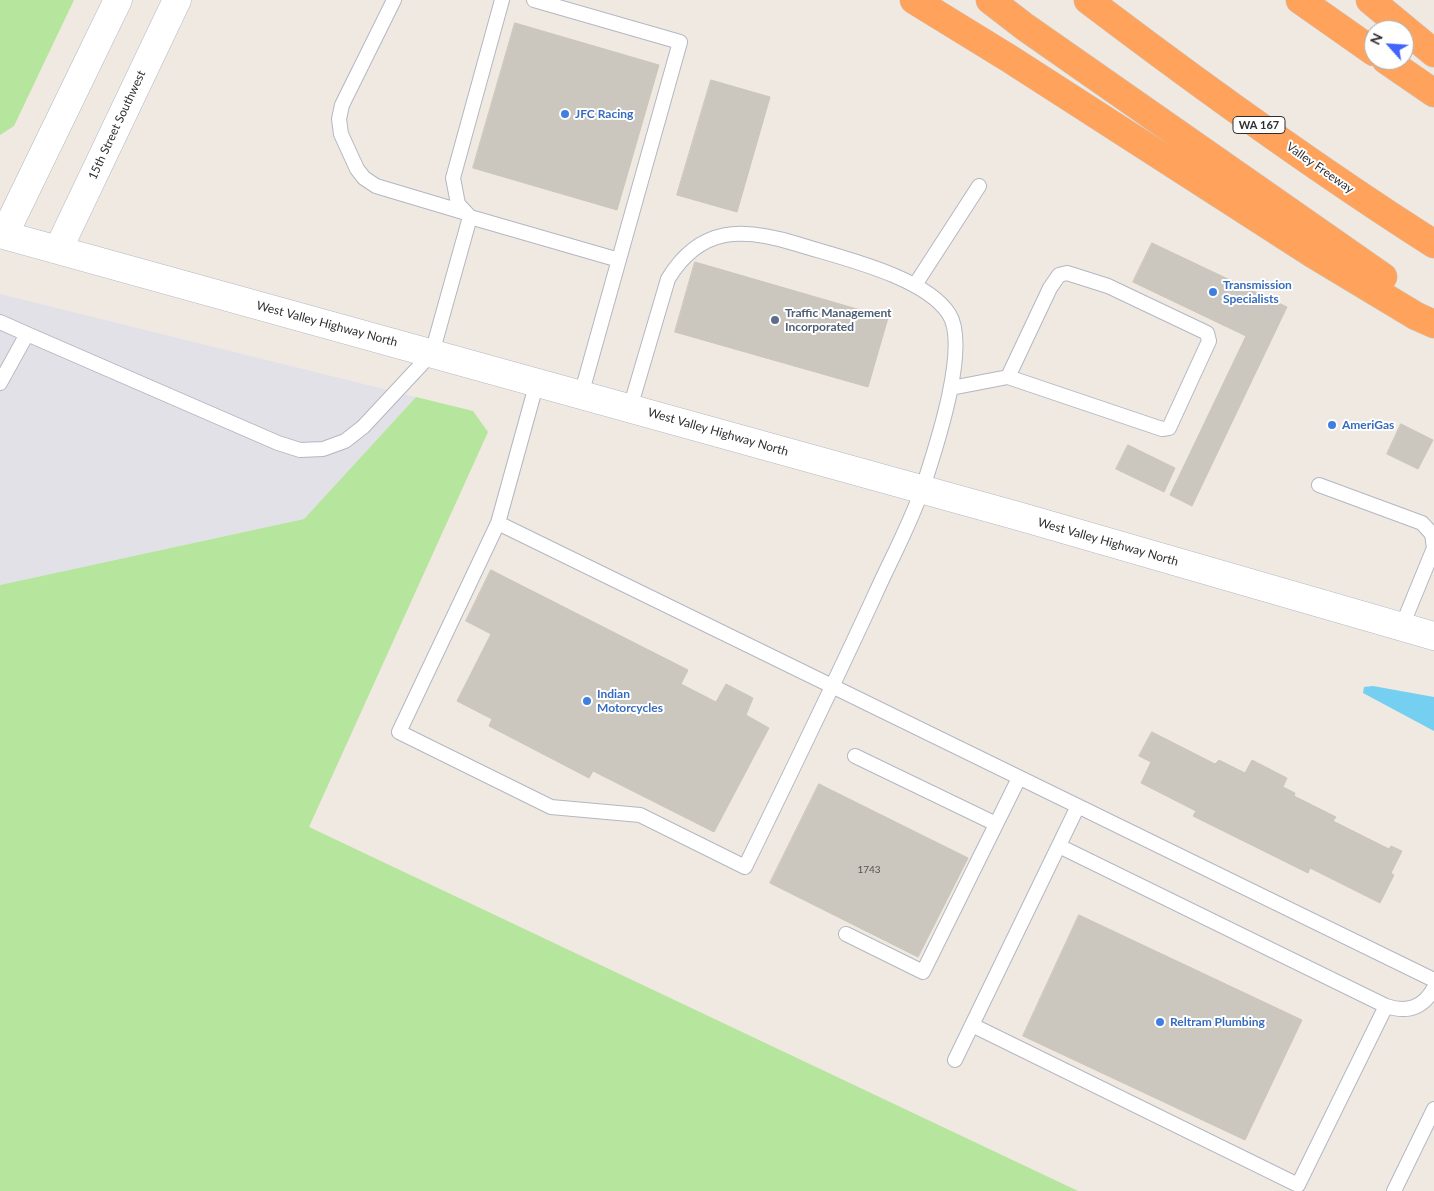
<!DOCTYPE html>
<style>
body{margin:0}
#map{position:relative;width:1434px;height:1191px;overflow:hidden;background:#efe9e1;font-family:Lato,sans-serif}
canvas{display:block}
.north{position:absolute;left:1364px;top:20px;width:50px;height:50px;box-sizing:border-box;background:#fff;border:1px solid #ababab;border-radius:50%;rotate:296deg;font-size:14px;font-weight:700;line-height:20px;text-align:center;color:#2e2e2e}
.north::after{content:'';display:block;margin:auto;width:18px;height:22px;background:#4264fb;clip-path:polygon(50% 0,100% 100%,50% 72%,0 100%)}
</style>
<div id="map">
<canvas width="1434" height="1191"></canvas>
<div class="north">N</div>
</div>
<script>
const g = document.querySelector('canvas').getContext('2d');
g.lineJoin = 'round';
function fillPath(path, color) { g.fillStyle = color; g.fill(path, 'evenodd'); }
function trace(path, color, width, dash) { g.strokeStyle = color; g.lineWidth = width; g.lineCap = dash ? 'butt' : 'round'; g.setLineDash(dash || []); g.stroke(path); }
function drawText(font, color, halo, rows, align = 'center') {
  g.font = font + ' Lato,sans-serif'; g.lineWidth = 4; g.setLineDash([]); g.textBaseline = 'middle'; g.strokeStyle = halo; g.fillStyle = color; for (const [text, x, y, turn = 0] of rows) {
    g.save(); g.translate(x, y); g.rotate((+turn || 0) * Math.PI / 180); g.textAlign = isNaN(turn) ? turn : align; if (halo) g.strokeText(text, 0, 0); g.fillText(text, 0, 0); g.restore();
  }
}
const industrial = new Path2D(`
 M0,294L416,397L304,519L0,585Z`);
const green = new Path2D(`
 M0,0H74L14,126L0,135Z
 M416,397L473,411L488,432L309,827L1078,1191H0V585L304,519Z`);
const water = new Path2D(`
 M1373,686L1434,697V731L1363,693L1364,687Z`);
const building = new Path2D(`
 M515,23L659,65L617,210L473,168Z
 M711,80L770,97L737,212L677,195Z
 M1152,243L1287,307L1192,506L1170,495L1246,336L1133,282Z
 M695,262L888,318L868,387L675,332Z
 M1401,424L1433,440L1418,469L1387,454Z
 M1128,445L1175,468L1164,492L1116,469Z
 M491,570L688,670L681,684L716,702L726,684L753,698L746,715L769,728L714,832L593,771L589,778L489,726L492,719L457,701L491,634L466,621Z
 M1152,732L1215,764L1219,760L1245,773L1252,760L1287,778L1283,787L1295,793L1294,796L1336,817L1333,821L1389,849L1391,846L1402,851L1391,873L1394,875L1380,903L1310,868L1308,873L1193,816L1196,811L1141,783L1151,762L1139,756Z
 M819,784L968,858L918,957L770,883Z
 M1079,915L1302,1020L1245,1140L1023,1036Z`);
const service = new Path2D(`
 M394,0L342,105L339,119L341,134L357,169L364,178L376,186L463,212
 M502,0L453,178L458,204L470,217L619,260
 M534,0L680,42L581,395
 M915,285L979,186
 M0,322L27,334
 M537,382L498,523L399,732L551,807L640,815L745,867C789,777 832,688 874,597C890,561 910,525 923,487C935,450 970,347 949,314C925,276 838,257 797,244C743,227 700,226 668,279L630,408
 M0,383L27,334L278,443L300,450L323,449L345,441L363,427L432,353L470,217
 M951,388L1008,377L1162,429L1169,428L1209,341L1207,333L1108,286L1067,273L1059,275L1050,288L1008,377
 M1319,485L1422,523L1432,534L1434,548L1402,626
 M498,523L1434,980
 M855,756L996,824
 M1059,846L1386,1006C1407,1013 1423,1008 1434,988
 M846,934L923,972L1019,778
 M972,1025L1298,1185L1386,1006
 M955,1060L1078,806
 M1394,1191L1434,1109`);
const secondary = new Path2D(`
 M0,234L1018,516L1434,636
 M4,235L118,0
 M58,250L177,0`);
const motorway = new Path2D(`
 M914,0L1010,59L1313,254L1416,316L1434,324
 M990,0L1025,27L1383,277
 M1088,0C1200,85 1315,168 1434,244
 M1300,0L1374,52
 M1370,0L1434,53
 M1386,60L1434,93`);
const markers = [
 [565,114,5,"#3f7fe0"],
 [1213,292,5,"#3f7fe0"],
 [775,320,5,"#5c6f8a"],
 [1332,425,5,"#3f7fe0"],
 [587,701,5,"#3f7fe0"],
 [1160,1022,5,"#3f7fe0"]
];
const numberNames = [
 ["1743",869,870]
];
const shields = [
 [1259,125,52]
];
const shieldNames = [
 ["WA 167",1259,125]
];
const shopNames = [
 ["JFC Racing",575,114],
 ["Transmission",1223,285],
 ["Specialists",1223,299],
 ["AmeriGas",1342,425],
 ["Indian",597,694],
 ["Motorcycles",597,708],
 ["Reltram Plumbing",1170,1022]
];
const streetNames = [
 ["15th Street Southwest",117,125,-65],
 ["Valley Freeway",1320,168,35],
 ["West Valley Highway North",327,324,15],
 ["West Valley Highway North",718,432,16],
 ["West Valley Highway North",1108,542,16]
];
const serviceNames = [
 ["Traffic Management",785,313],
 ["Incorporated",785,327]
];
fillPath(industrial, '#e3e1e8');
fillPath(green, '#b6e59e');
fillPath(water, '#75cff0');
fillPath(building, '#cbc7bf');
trace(building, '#cbc5ba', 1);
trace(service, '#b4b7c1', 16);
trace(secondary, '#b4b7c1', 29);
trace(motorway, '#c9c9c9', 29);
trace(service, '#fff', 14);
trace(secondary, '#fff', 28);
trace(motorway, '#ffa35c', 28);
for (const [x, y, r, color] of markers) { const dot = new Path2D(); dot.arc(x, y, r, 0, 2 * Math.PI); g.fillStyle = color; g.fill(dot); trace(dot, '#fff', 2); }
drawText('10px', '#555452', null, numberNames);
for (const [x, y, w] of shields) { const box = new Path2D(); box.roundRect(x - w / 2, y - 8.5, w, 17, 4); g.fillStyle = '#fff'; g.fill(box); trace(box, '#2e2e2e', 1); }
drawText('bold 11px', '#2e2e2e', null, shieldNames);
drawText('bold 12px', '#366cbe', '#fff', shopNames, 'left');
drawText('12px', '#2e2e2e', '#fff', streetNames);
drawText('bold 12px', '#4e5e75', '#fff', serviceNames, 'left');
</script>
